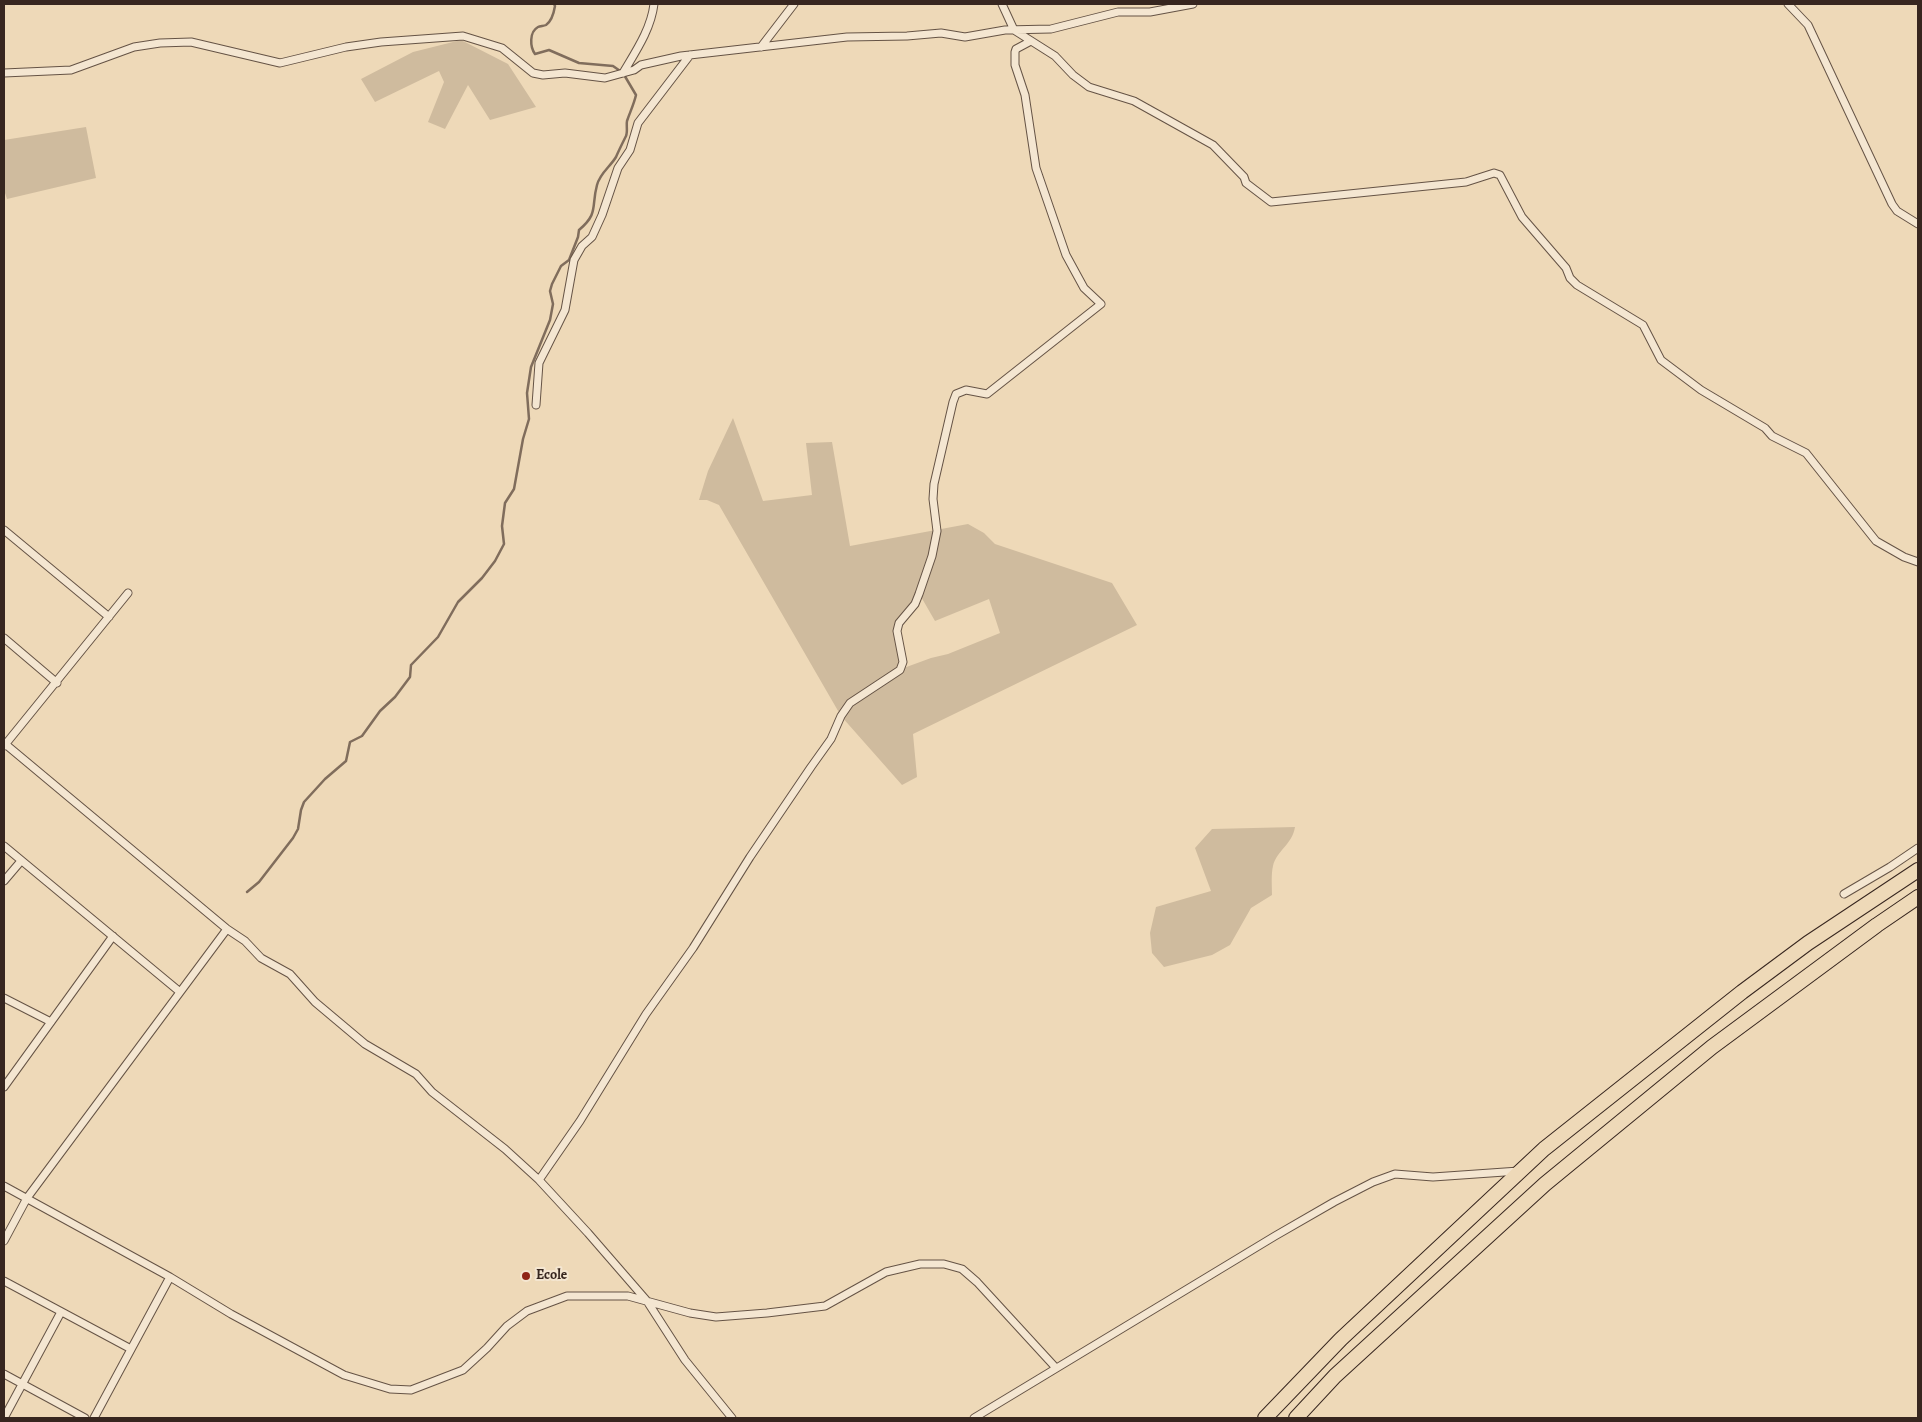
<!DOCTYPE html>
<style>
body{margin:0}
#map{position:relative;width:1922px;height:1422px;overflow:hidden;background:#eed9b8;font-family:Alegreya,serif}
canvas{display:block}
.frame{position:absolute;inset:0;border:5px solid #37261f;pointer-events:none}
</style>
<div id="map">
<canvas width="1922" height="1422"></canvas>
<div class="frame"></div>
</div>
<script>
const g = document.querySelector('canvas').getContext('2d');
g.lineJoin = 'round';
function fillPath(path, color) { g.fillStyle = color; g.fill(path, 'evenodd'); }
function trace(path, color, width, dash) { g.strokeStyle = color; g.lineWidth = width; g.lineCap = dash ? 'butt' : 'round'; g.setLineDash(dash || []); g.stroke(path); }
function drawText(font, color, halo, rows, align = 'center') {
  g.font = font + ' Alegreya,serif'; g.lineWidth = 4; g.setLineDash([]); g.textBaseline = 'middle'; g.strokeStyle = halo; g.fillStyle = color; for (const [text, x, y, turn = 0] of rows) {
    g.save(); g.translate(x, y); g.rotate((+turn || 0) * Math.PI / 180); g.textAlign = isNaN(turn) ? turn : align; if (halo) g.strokeText(text, 0, 0); g.fillText(text, 0, 0); g.restore();
  }
}
const green = new Path2D(`
 M461,40L508,64L536,107L490,120L468,85L445,129L428,122L444,82L439,71L375,102L361,79L413,52Z
 M86,127L96,178L7,199L4,190V140Z
 M733,418L763,501L812,495L806,443L832,442L850,546L968,524L984,533L995,544L1112,583L1137,625L913,734L917,777L902,785L841,716L719,505L707,500H699L708,471ZM920,595L935,621L989,599L1000,633L948,654L931,658L901,669L898,624Z
 M1295,827C1292,845 1277,850 1273,866C1271,874 1272,886 1272,895L1251,908L1230,945L1212,955L1164,967L1152,953L1150,933L1156,907L1211,891L1195,848L1212,829Z`);
const stream = new Path2D(`
 M247,892L259,882L293,838L298,829L301,810L304,802L325,779L346,761L350,742L362,736L380,711L395,697L410,677L411,665L438,637L458,602L482,578L495,561L504,544L502,526L505,503L514,489L523,439L529,419L527,393L531,367L550,320L553,304L550,291L552,284L561,266L569,260L578,237L579,230C599,213 591,207 597,185C600,173 610,167 616,157C619,150 623,142 626,136C628,131 626,125 627,121C630,112 634,104 636,95L623,73L613,66L579,63L549,50L535,54C530,47 529,32 538,27C540,26 544,26 546,25C552,21 554,12 555,6L554,4`);
const street = new Path2D(`
 M1002,4L1014,30L1055,56L1073,75L1089,87L1134,101L1213,145L1244,177L1246,183L1271,202L1466,182L1494,173L1500,175L1522,217L1566,268L1570,278L1577,285L1643,325L1661,360L1701,390L1765,428L1772,436L1806,453L1876,541L1904,557L1918,562
 M1788,4L1808,25L1892,204L1897,211L1918,224
 M761,47L794,4
 M4,73L71,70L134,47L160,43L191,42L280,63L346,47L381,42L463,36L502,48L533,73L543,75L565,73L605,78L634,70L641,65L681,56L847,37L907,36L941,33L965,37L1005,30L1051,29L1118,12H1150L1193,4
 M623,73C636,51 651,29 654,4
 M536,405L539,363L565,310L574,260L582,246L592,237L602,215L618,168L630,150L638,123L690,55
 M4,530L109,617
 M4,638L57,683
 M4,743L227,929L245,941L261,958L290,974L315,1002L365,1044L416,1074L432,1092L505,1149L539,1180L588,1233L647,1301L685,1360L732,1418
 M4,746L128,593
 M4,846L180,992
 M4,881L21,861
 M1844,894L1890,867L1918,848
 M4,998L51,1022
 M4,1087L113,936
 M539,1180L580,1121L646,1014L693,948L750,857L811,767L831,739L841,716L850,703L900,670L903,662L897,631L899,623L915,604L919,594L932,556L937,531L933,499L934,484L953,402L956,394L966,390L987,394L1101,304L1084,288L1066,255L1036,168L1025,95L1015,65V52L1016,49L1031,41
 M4,1186L170,1277L231,1314L344,1375L390,1389L411,1390L463,1370L487,1348L507,1326L527,1311L567,1296H628L690,1313L716,1317L767,1313L825,1306L886,1272L920,1264H944L962,1269L977,1282L1056,1368
 M4,1241L27,1198L227,929
 M4,1281L131,1349
 M4,1374L85,1418
 M4,1418L61,1312
 M94,1418L170,1277
 M974,1418L1275,1236L1334,1202L1373,1182L1395,1174L1433,1177L1519,1171`);
const highway = new Path2D(`
 M1265,1418L1341,1339L1544,1149L1742,992L1808,943L1918,870
 M1296,1418L1335,1376L1545,1184L1712,1047L1877,925L1918,897`);
const markers = [
 [526,1276,5,"#8f2418"]
];
const poiNames = [
 ["Ecole",536,1276]
];
fillPath(green, '#cfbb9e');
trace(stream, '#806d5c', 2.5);
trace(street, '#655345', 9);
trace(highway, '#37261f', 16);
trace(street, '#f4e6d1', 7);
trace(highway, '#eed9b8', 14);
for (const [x, y, r, color] of markers) { const dot = new Path2D(); dot.arc(x, y, r, 0, 2 * Math.PI); g.fillStyle = color; g.fill(dot); trace(dot, '#f4e6d1', 2); }
drawText('bold 14px', '#37261f', '#f4e6d1', poiNames, 'left');
</script>
